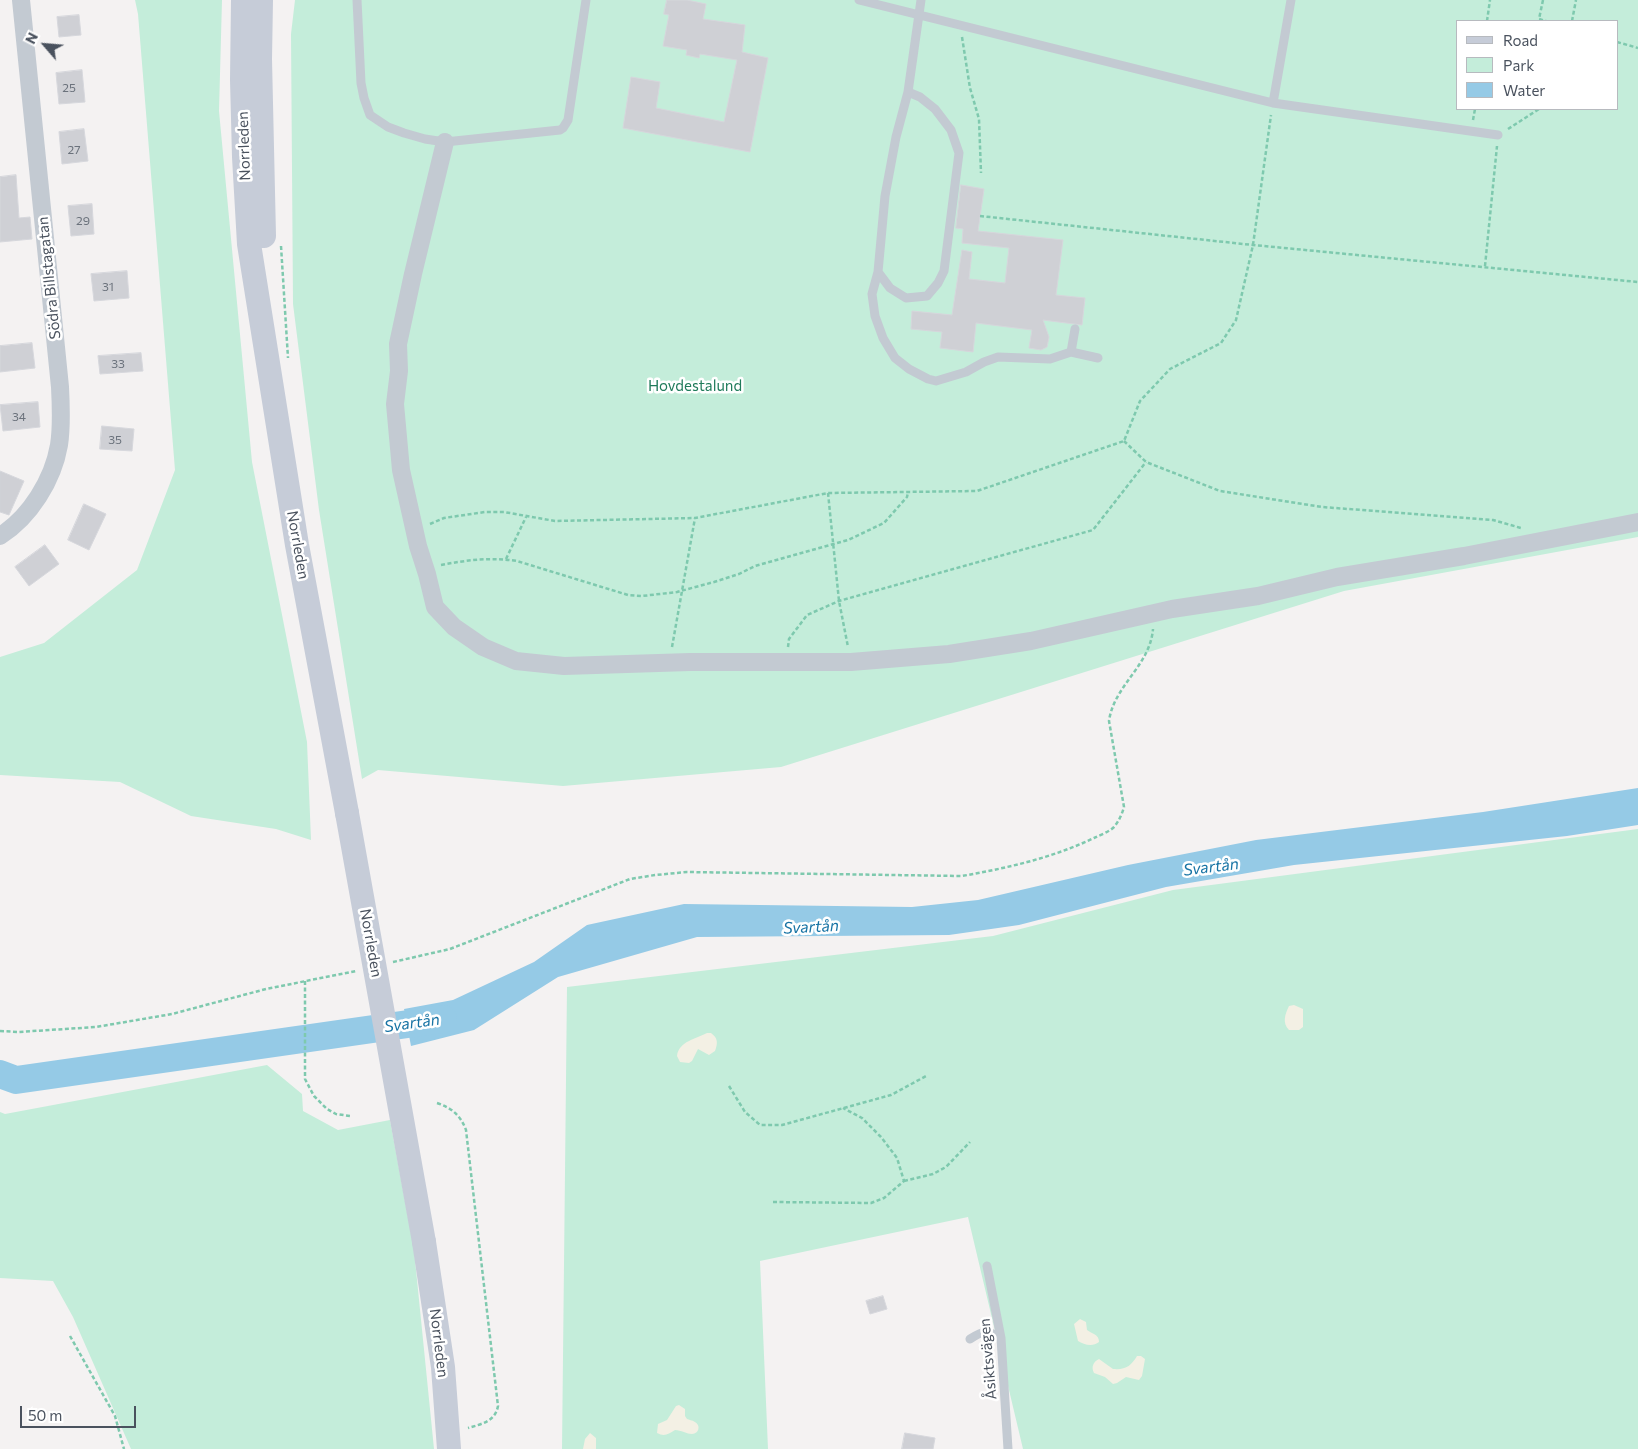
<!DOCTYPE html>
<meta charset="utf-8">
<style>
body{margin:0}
#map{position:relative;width:1638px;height:1449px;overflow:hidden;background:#f4f2f2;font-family:Commissioner,sans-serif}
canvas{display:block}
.legend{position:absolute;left:1456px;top:20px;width:162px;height:90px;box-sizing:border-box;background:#fff;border:1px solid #b7babf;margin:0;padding:6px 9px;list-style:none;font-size:15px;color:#4a525e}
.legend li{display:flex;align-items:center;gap:10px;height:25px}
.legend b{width:25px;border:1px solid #b7babf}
.north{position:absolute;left:20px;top:20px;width:50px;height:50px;-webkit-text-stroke:4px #fff;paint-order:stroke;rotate:297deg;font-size:14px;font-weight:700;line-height:20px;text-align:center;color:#4a525e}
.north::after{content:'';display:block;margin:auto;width:18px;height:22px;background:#4a525e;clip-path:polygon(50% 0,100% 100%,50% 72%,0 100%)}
.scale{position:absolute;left:20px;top:1406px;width:116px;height:22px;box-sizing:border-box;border:2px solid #4a525e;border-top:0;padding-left:6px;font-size:15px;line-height:18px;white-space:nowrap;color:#4a525e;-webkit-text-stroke:4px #fff;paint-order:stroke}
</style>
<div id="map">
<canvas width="1638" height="1449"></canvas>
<ul class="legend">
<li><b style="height:6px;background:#c6ccd8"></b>Road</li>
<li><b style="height:14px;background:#c4edda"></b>Park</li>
<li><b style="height:14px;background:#95cae6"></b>Water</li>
</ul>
<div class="north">N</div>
<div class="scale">50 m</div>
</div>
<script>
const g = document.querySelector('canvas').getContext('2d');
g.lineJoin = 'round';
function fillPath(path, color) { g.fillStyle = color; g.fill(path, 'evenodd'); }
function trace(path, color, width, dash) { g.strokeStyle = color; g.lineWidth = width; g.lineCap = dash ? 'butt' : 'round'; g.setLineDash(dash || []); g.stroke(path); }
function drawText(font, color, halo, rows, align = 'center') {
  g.font = font + ' Commissioner,sans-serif'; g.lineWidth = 5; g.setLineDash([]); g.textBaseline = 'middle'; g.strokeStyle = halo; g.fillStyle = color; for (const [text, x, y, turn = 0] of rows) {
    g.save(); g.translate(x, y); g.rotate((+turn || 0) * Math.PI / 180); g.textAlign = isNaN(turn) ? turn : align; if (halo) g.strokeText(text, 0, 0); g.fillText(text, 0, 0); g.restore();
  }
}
const green = new Path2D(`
 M135,0H222L219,111L252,462L307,742L311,840L276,829L191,816L120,782L0,775V657L44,643L137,570L175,470L138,14Z
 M295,0H1638V537L1344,591L781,767L563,786L378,770L362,779L319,510L293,304L291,34ZM1457,21H1617V109H1457Z
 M1638,829V1449H1023L968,1217L760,1261L768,1449H562L567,987L993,936L1173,890Z
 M267,1065L302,1094L303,1111L338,1130L390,1120L414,1250L434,1449H131L73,1317L53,1281L0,1278V1112L5,1114Z`);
const sand = new Path2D(`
 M1294,1005L1303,1009V1027L1299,1030H1289C1282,1023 1285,1014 1289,1006Z
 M707,1033H711C718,1038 718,1043 715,1051L709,1055L698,1049L692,1061L689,1063L680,1062L677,1056C679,1041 696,1039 707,1033Z
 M1080,1319L1086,1322L1087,1330C1092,1334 1099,1334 1099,1342C1093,1347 1084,1345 1078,1341L1074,1324Z
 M1137,1356H1141L1145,1359L1142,1376L1139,1380L1126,1377L1117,1383L1113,1384L1105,1377L1094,1373C1091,1367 1093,1362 1099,1359L1113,1369C1126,1370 1131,1366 1137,1356Z
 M679,1405L685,1409V1416L687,1419C689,1420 692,1420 695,1422C701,1425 699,1434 692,1434C687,1434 681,1430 675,1430C668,1434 665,1437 657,1433L658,1424L667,1420L676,1406Z
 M590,1433L596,1438V1449H583L585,1439Z`);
const water = new Path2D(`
 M1638,788V825L1567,836L1294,865L1166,887L1019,925L949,935L697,937L558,977L474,1030L411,1046L404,1009L453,1000L534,962L587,925L684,904L912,907L978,900L1128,865L1256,840L1483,812Z`);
const river = new Path2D(`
 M0,1074L16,1080L443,1019`);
const building = new Path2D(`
 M667,0H687L706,4L703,19L745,25L742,52L768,58L750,152L623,128L631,77L660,82L656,108L724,122L737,60L700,54L699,58L686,55L687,50L663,46L669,15L664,14Z
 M79,15L81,35L59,37L57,17Z
 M82,70L85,102L59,104L56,73Z
 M84,129L88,161L62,164L59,132Z
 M16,175L19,218L30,217L32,239L0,242V177Z
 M961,185L984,189L978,231L1063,240L1056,295L1085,298L1082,325L1043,320L1049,337L1047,347L1041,350L1029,348L1032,330L976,323L973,352L940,348L942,332L911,329L912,311L952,315L962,250L972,252L969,279L1005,283L1009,248L962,243L963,229L956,228Z
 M92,204L94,234L71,236L68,206Z
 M127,271L129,298L94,301L91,274Z
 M32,343L35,368L0,372V346Z
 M141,353L143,371L100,374L98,356Z
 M38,402L40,427L3,431L0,405Z
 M102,426L134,429L132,451L100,449Z
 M0,471L24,481L9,515L0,512Z
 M84,504L106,514L89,550L68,540Z
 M45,545L59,564L29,586L15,567Z
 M883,1296L887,1309L870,1314L866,1301Z
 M905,1433L935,1438L933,1449H902Z`);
const path = new Path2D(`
 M1543,0L1539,19L1546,21
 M1487,21L1490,0
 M1572,21L1576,0
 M962,37L970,88L979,119L981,173
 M1617,42L1638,48
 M1473,120L1475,109
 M1508,129L1539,109
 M980,216L1253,245L1638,282
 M281,246L288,358
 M1485,266L1497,146
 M1124,441L1146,462L1220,491L1322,507L1493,520L1521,528
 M828,493L839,601L848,647
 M430,524L444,518L485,512H504L555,521L695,518L828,493L977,491L1124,441L1140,401L1170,369L1221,343L1236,320L1253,245L1271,115
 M506,559L526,517
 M441,565C467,560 491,557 517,561L628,595L642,596L677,592L714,582L739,574L755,566L848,540L884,523L907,497L908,492
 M672,647L695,518
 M788,647L789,639L807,615L839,601L1093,530L1146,462
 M393,962L450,949L630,879L655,875L687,872L962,876C1007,868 1052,858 1094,838C1100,835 1109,832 1114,827C1119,821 1122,814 1124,807L1109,721C1114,685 1150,666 1153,629
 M305,981V1079L314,1096L327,1109L336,1114L350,1116
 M0,1031L18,1032L96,1027L172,1014L266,989L356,971
 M729,1086L745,1112L760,1125H782L891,1095L928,1075
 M437,1103C452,1108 461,1116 466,1130L498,1406C495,1422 481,1424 468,1428
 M904,1181L933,1174L946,1167L970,1142
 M773,1202L871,1203L884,1198L904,1181L897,1158L881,1137L862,1118L843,1108
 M70,1336L115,1416L124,1449`);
const lane = new Path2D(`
 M357,0L361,83L364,98L370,115L388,127L404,133L425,139L445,142L560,130L563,128L568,120L586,0
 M859,0L1273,103L1498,135
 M921,0L908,92L896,137L885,196L878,272L872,294L875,316L883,338L895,358L909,369L928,379L936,381L966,372L984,362L998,357L1050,359L1071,352L1098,358
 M1273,103L1291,0
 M878,272L890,288L906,298L927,296L938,283L944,271L959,153L951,130L935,109L920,97L908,92
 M1071,352L1075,329
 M987,1266L1001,1338L1008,1449
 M970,1339C984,1330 986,1330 1001,1338`);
const street = new Path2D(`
 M445,142L413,274L398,344L399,371L395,404L401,470L418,546L427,574L435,607L454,627L483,647L516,661L564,666L690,662H851L949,654L1031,641L1172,609L1258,596L1337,577L1464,556L1638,522
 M0,536C30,517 53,480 59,445C62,426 61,406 60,387L21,0`);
const secondary = new Path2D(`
 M243,0L242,80L244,157L249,244L297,545L347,813
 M261,0L260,59L264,236
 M424,1242L443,1367L449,1449`);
const secondaryBridge = new Path2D(`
 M347,813L424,1242`);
const numberNames = [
 ["25",69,88],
 ["27",74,150],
 ["29",83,221],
 ["31",108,287],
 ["33",118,364],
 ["34",19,417],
 ["35",115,440]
];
const streetNames = [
 ["Norrleden",244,146,-92],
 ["Södra Billstagatan",49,278,-96],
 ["Norrleden",298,545,80],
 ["Norrleden",371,943,80],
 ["Norrleden",439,1343,83],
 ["Åsiktsvägen",988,1359,-95]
];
const parkNames = [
 ["Hovdestalund",695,386]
];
const waterNames = [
 ["Svartån",1211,867,-7],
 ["Svartån",811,927,-3],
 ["Svartån",412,1023,-8]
];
fillPath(green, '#c4edda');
fillPath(sand, '#f3f0e4');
fillPath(water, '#95cae6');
trace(river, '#95cae6', 28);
fillPath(building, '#cfd0d5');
trace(building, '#d6d7dc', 1);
trace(path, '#7ec9ae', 2.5, [4, 2.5]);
trace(lane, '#c3cad2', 9);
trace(street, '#c3cad2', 18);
trace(secondary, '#c6ccd8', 24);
trace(secondaryBridge, '#c6ccd8', 24);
drawText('12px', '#6b727c', null, numberNames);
drawText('15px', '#4a525e', '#fff', streetNames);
drawText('15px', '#1f7b5a', '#fff', parkNames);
drawText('italic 16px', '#1773a4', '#fff', waterNames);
</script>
